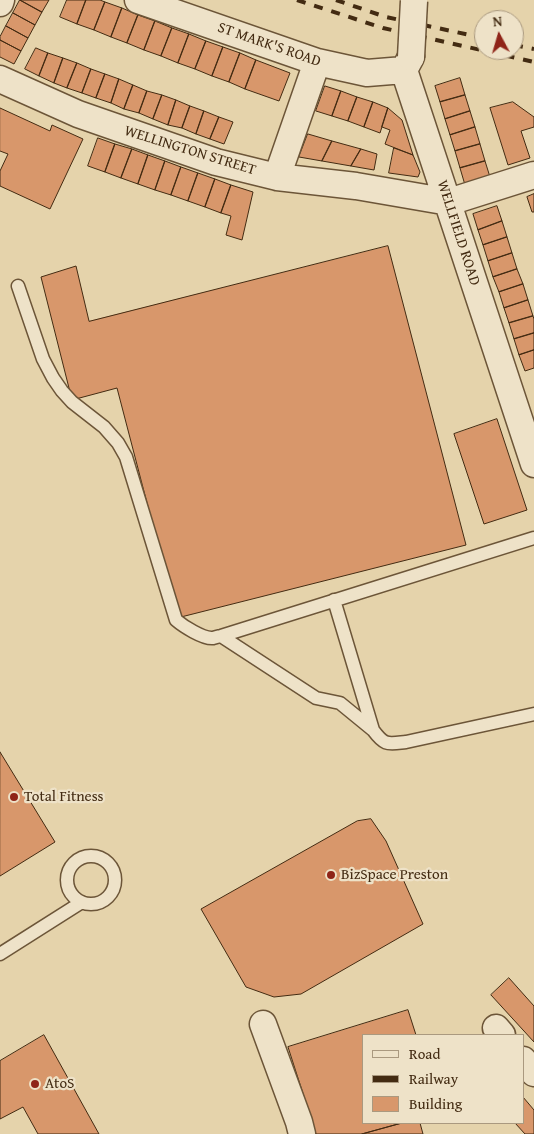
<!DOCTYPE html>
<style>
body{margin:0}
#map{position:relative;width:534px;height:1134px;overflow:hidden;background:#e5d3ab;font-family:"Gentium Book Plus",serif}
canvas{display:block}
.legend{position:absolute;left:362px;top:1034px;width:162px;height:90px;box-sizing:border-box;background:#eee2c8;border:1px solid #aa997f;margin:0;padding:6px 9px;list-style:none;font-size:15px;color:#432b12}
.legend li{display:flex;align-items:center;gap:10px;height:25px}
.legend b{width:25px;border:1px solid #aa997f}
.north{position:absolute;left:474px;top:10px;width:50px;height:50px;box-sizing:border-box;background:#eee2c8;border:1px solid #aa997f;border-radius:50%;rotate:354deg;font-size:14px;font-weight:700;line-height:20px;text-align:center;color:#432b12}
.north::after{content:'';display:block;margin:auto;width:18px;height:22px;background:#8f2418;clip-path:polygon(50% 0,100% 100%,50% 72%,0 100%)}
</style>
<div id="map">
<canvas width="534" height="1134"></canvas>
<ul class="legend">
<li><b style="height:6px;background:#eee2c8"></b>Road</li>
<li><b style="height:6px;background:#432b12"></b>Railway</li>
<li><b style="height:14px;background:#d8976b"></b>Building</li>
</ul>
<div class="north">N</div>
</div>
<script>
const g = document.querySelector('canvas').getContext('2d');
g.lineJoin = 'round';
function fillPath(path, color) { g.fillStyle = color; g.fill(path, 'evenodd'); }
function trace(path, color, width, dash) { g.strokeStyle = color; g.lineWidth = width; g.lineCap = dash ? 'butt' : 'round'; g.setLineDash(dash || []); g.stroke(path); }
function drawText(font, color, halo, rows, align = 'center') {
  g.font = font + ' "Gentium Book Plus",serif'; g.lineWidth = 4.5; g.setLineDash([]); g.textBaseline = 'middle'; g.strokeStyle = halo; g.fillStyle = color; for (const [text, x, y, turn = 0] of rows) {
    g.save(); g.translate(x, y); g.rotate((+turn || 0) * Math.PI / 180); g.textAlign = isNaN(turn) ? turn : align; if (halo) g.strokeText(text, 0, 0); g.fillText(text, 0, 0); g.restore();
  }
}
const building = new Path2D(`
 M20,0H49L42,12Z
 M20,0L42,12L35,25L13,13Z
 M67,0H86L77,24L60,17Z
 M86,0H100L105,2L94,30L77,24Z
 M105,2L122,8L111,37L94,30Z
 M122,8L138,15L127,43L111,37Z
 M13,13L35,25L28,38L6,26Z
 M138,15L155,21L144,50L127,43Z
 M155,21L172,28L161,56L144,50Z
 M6,26L28,38L21,51L0,40V37Z
 M172,28L189,34L178,63L161,56Z
 M189,34L206,41L195,69L178,63Z
 M0,40L21,51L14,64L0,57Z
 M206,41L223,47L212,76L195,69Z
 M223,47L240,53L229,82L212,76Z
 M36,48L48,53L39,76L25,69Z
 M48,53L63,58L54,83L39,76Z
 M240,53L256,60L245,89L229,82Z
 M63,58L77,63L67,88L54,83Z
 M256,60L290,73L279,101L245,89Z
 M77,63L91,69L82,93L67,88Z
 M91,69L105,74L96,98L82,93Z
 M105,74L119,79L111,103L96,98Z
 M460,78L465,95L440,102L435,86Z
 M119,79L133,85L124,109L111,103Z
 M133,85L147,91L139,113L124,109Z
 M325,86L341,91L332,116L316,111Z
 M147,91L162,95L153,119L139,113Z
 M341,91L357,97L348,121L332,116Z
 M162,95L176,100L168,125L153,119Z
 M465,95L470,111L445,119L440,102Z
 M357,97L373,102L364,127L348,121Z
 M176,100L190,106L182,128L168,125Z
 M373,102L388,108L380,133L364,127Z
 M513,102L534,117V127L521,131L530,158L508,165L490,108Z
 M190,106L204,111L196,134L182,128Z
 M0,108L50,131L52,125L83,139L50,209L0,186V171L8,154L0,151Z
 M388,108L402,120L413,155L385,144L390,130L382,127Z
 M204,111L219,117L210,139L196,134Z
 M470,111L475,127L450,135L445,119Z
 M219,117L233,122L224,144L210,139Z
 M475,127L480,144L455,151L450,135Z
 M308,134L332,141L322,161L299,157Z
 M98,138L115,144L105,172L88,166Z
 M332,141L361,149L351,166L322,161Z
 M115,144L132,149L121,178L105,172Z
 M480,144L485,161L460,168L455,151Z
 M394,148L413,155L420,172L418,177L389,173Z
 M132,149L148,155L138,184L121,178Z
 M361,149L377,154L374,170L351,166Z
 M148,155L165,161L155,190L138,184Z
 M165,161L181,167L171,195L155,190Z
 M485,161L490,177L465,185L460,168Z
 M181,167L198,173L188,201L171,195Z
 M198,173L215,179L205,207L188,201Z
 M215,179L231,185L221,213L205,207Z
 M231,185L253,192L242,240L226,235L231,216L221,213Z
 M534,194V212H532L527,197Z
 M497,206L502,221L478,230L473,214Z
 M502,221L507,237L483,245L478,230Z
 M507,237L512,253L488,261L483,245Z
 M388,246L466,545L177,618L117,388L72,400L41,277L76,266L89,321Z
 M512,253L517,269L493,277L488,261Z
 M517,269L523,284L499,292L493,277Z
 M523,284L528,300L504,308L499,292Z
 M528,300L533,316L509,323L504,308Z
 M533,316L534,319V333L514,339L509,323Z
 M534,333V350L519,355L514,339Z
 M534,350V368L525,371L519,355Z
 M497,419L527,510L484,524L454,434Z
 M0,752L55,842L0,876Z
 M371,819L386,841L423,924L301,994L274,997L246,987L201,909L357,821Z
 M509,978L534,1006V1042L491,995Z
 M408,1010L416,1035H363V1123H402L362,1134H316L288,1047Z
 M44,1035L99,1134H38L23,1107L0,1119V1061Z
 M523,1097L534,1110V1134H525L515,1123H523Z
 M402,1123H420L423,1134H362Z`);
const lane = new Path2D(`
 M18,286L43,359L53,378L62,391L72,402L104,427L118,443L126,457L176,620C183,626 203,639 213,638C213,638 220,636 221,636L534,538
 M334,600L373,730C385,746 387,744 406,742L534,714
 M221,636L316,698L340,703L373,730
 M67 880a24 24 0 1 1 48 0a24 24 0 1 1-48 0Z
 M0,954L82,902`);
const street = new Path2D(`
 M138,0L317,62L367,73L404,70
 M0,3L1,0
 M411,57L404,70L534,464
 M0,79L78,114L216,162L277,177L356,186L449,202L534,175
 M277,177L317,62
 M263,1024L299,1122L302,1134
 M496,1028L502,1035
 M523,1060L534,1073`);
const rail = new Path2D(`
 M297,0L383,28L534,62
 M336,0L386,17L484,38
 M514,45L534,49`);
const streetBridge = new Path2D(`
 M411,57L414,1`);
const markers = [
 [14,797,5,"#8f2418"],
 [331,875,5,"#8f2418"],
 [35,1084,5,"#8f2418"]
];
const streetNames = [
 ["ST MARK'S ROAD",269,45,19],
 ["WELLINGTON STREET",190,151,17],
 ["WELLFIELD ROAD",458,233,72]
];
const poiNames = [
 ["Total Fitness",24,797],
 ["BizSpace Preston",341,875],
 ["AtoS",45,1084]
];
fillPath(building, '#d8976b');
trace(building, '#432b12', 1);
trace(lane, '#6c5538', 15);
trace(street, '#6c5538', 29);
trace(lane, '#eee2c8', 12);
trace(street, '#eee2c8', 26);
trace(rail, '#432b12', 4, [9, 9]);
trace(streetBridge, '#6c5538', 29, []);
trace(streetBridge, '#eee2c8', 26);
for (const [x, y, r, color] of markers) { const dot = new Path2D(); dot.arc(x, y, r, 0, 2 * Math.PI); g.fillStyle = color; g.fill(dot); trace(dot, '#eee2c8', 2); }
drawText('15px', '#432b12', '#eee2c8', streetNames);
drawText('15px', '#432b12', '#eee2c8', poiNames, 'left');
</script>
